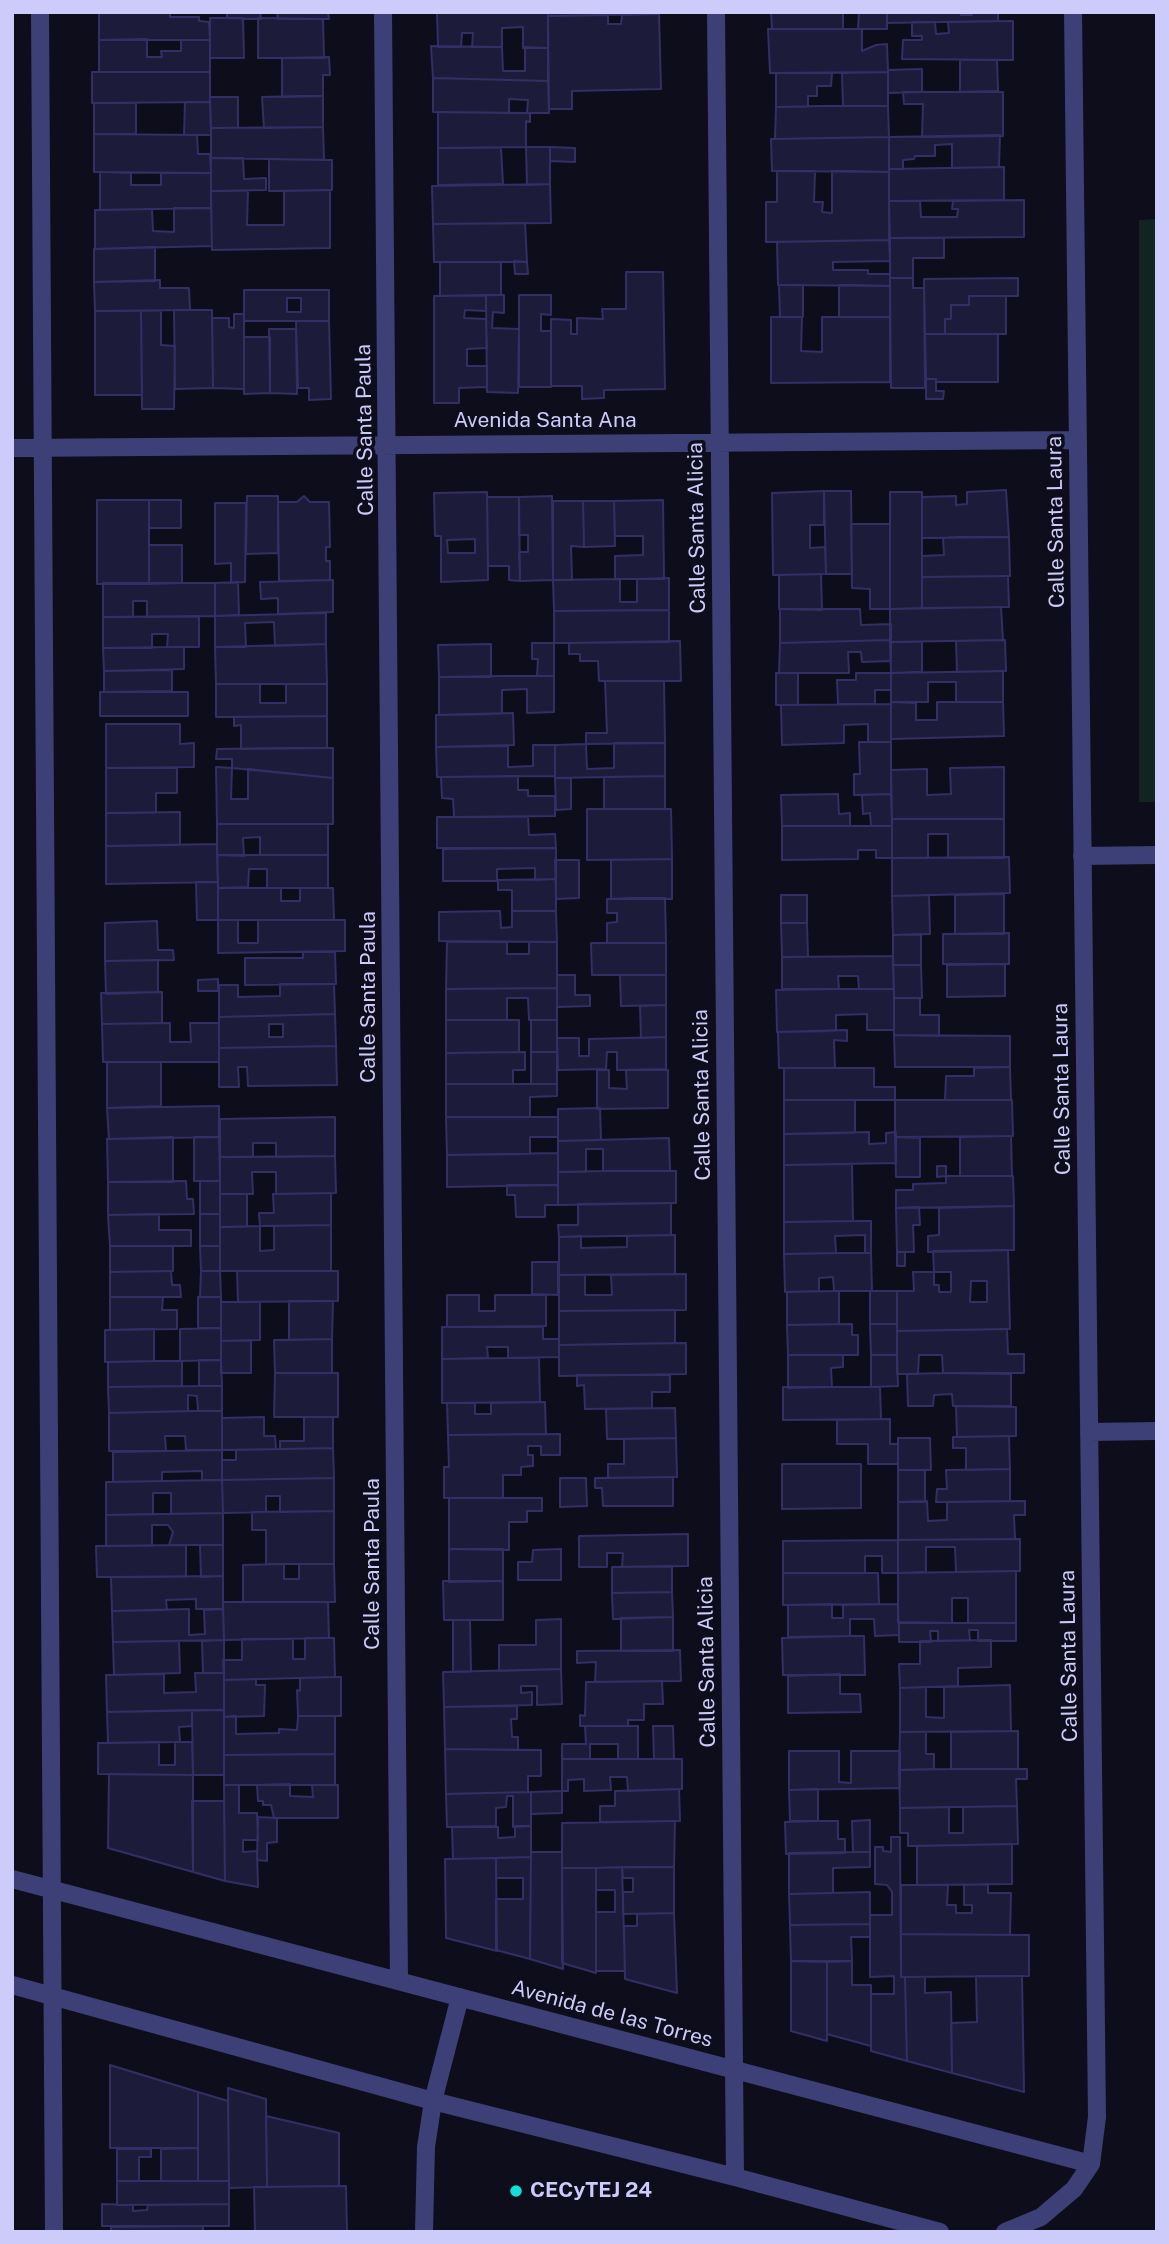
<!DOCTYPE html>
<style>
body{margin:0}
#map{position:relative;width:1169px;height:2244px;overflow:hidden;background:#0e0d1b;font-family:"Public Sans",sans-serif}
canvas{display:block}
.frame{position:absolute;inset:0;border:14px solid #cccbfa;pointer-events:none}
</style>
<div id="map">
<canvas width="1169" height="2244"></canvas>
<div class="frame"></div>
</div>
<script>
const g = document.querySelector('canvas').getContext('2d');
g.lineJoin = 'round';
function fillPath(path, color) { g.fillStyle = color; g.fill(path, 'evenodd'); }
function trace(path, color, width, dash) { g.strokeStyle = color; g.lineWidth = width; g.lineCap = dash ? 'butt' : 'round'; g.setLineDash(dash || []); g.stroke(path); }
function drawText(font, color, halo, rows, align = 'center') {
  g.font = font + ' "Public Sans",sans-serif'; g.lineWidth = 7; g.setLineDash([]); g.textBaseline = 'middle'; g.strokeStyle = halo; g.fillStyle = color; for (const [text, x, y, turn = 0] of rows) {
    g.save(); g.translate(x, y); g.rotate((+turn || 0) * Math.PI / 180); g.textAlign = isNaN(turn) ? turn : align; if (halo) g.strokeText(text, 0, 0); g.fillText(text, 0, 0); g.restore();
  }
}
const green = new Path2D(`
 M1157,219V802H1139V220Z`);
const building = new Path2D(`
 M99,12H170V17H199V21L209,22L210,40H99Z
 M227,12H260L261,19L227,18Z
 M277,12H328L329,19H278Z
 M437,12H548V48H523V27L502,28V47H472L473,33H462L461,47H438Z
 M548,12H659V14L548,16Z
 M771,12H843V29H772Z
 M859,12H887V29H858Z
 M887,12H961V15H972L971,12H998V21L887,23Z
 M659,14L661,89L572,91V109H549L548,16L608,15V24H621L622,15Z
 M210,18H243L244,58H210Z
 M258,18L323,19L324,58H258Z
 M1013,21V60L902,59L903,40H922V36H912V22H935L936,34L949,33L948,22Z
 M768,29H862V51L876,45L887,44L888,72L770,73Z
 M147,39V57H162L161,51H181V40H210V72H99V40Z
 M431,46L502,47L503,71H525V47L548,48V81L433,78Z
 M329,57L330,75H323V96L282,97V58Z
 M960,60H997L998,91L960,92Z
 M922,69V92L888,93V70Z
 M92,72H210V102L92,103Z
 M888,72V106H843L842,73Z
 M776,73H832L831,86H817V96H808V107H776Z
 M433,78L548,81L549,113H527L528,100L509,99V113L433,112Z
 M903,92H1003V136L922,137L923,104H904Z
 M300,96H323V127L264,128L262,97Z
 M210,97H238V128H211Z
 M185,102H210L211,135H184Z
 M94,103H136V134H94Z
 M820,106H888L889,137L775,139L776,107Z
 M438,112L530,113V122L526,121V147L438,148Z
 M323,127L324,160L211,158V128Z
 M94,134L197,135L198,154H210L211,173L94,172Z
 M1000,135L999,167L952,168V144L935,145V156H915L914,159L903,160V169H889V137Z
 M889,137V172L772,171L771,139Z
 M526,147H550V184L527,185Z
 M550,147L575,148V162L550,161Z
 M438,148H501L503,184L438,185Z
 M211,158H243L244,179L266,178V190L211,191Z
 M269,159L332,160V190L269,191Z
 M1004,167V200L889,201V169Z
 M777,171H815L814,202H823L822,212L832,213V171L889,172V240L766,242V202H777Z
 M100,172L131,173V185H161V173H211V208L100,210Z
 M550,184L551,223L433,224L432,186Z
 M330,190V248L212,250L211,191H248L247,225H284V191Z
 M1024,200V237L890,238L889,201H920L921,217H957L958,209H952L953,201Z
 M174,208H211L212,246L95,249V210L152,209L153,231L174,232Z
 M525,223L527,262H434L433,224Z
 M890,238H944V258H913V278H890Z
 M889,240L890,261L833,262V270H868V274H890V286L778,285L777,242Z
 M153,247H155V281L94,282V249Z
 M514,261L527,262L528,274H515Z
 M440,262H501V295L440,296Z
 M626,272H663L665,389L604,390V398L582,399V386H551V319L571,320V334H577V318L603,319L602,309H626Z
 M890,278H913V288H924L925,388H891Z
 M1018,278V296H969V305H951V319H945V334H925L924,279Z
 M160,280V288H189L190,310L95,311L94,282Z
 M779,285H803V317H780Z
 M839,285L890,286V317H839Z
 M244,290H329V321H244ZM287,298H301V312H287Z
 M486,295V311L465,310L464,318L486,319L487,348L467,349V366H487V387L459,388V403H434V296Z
 M486,295H504V313L493,312L492,328L519,329L518,393L487,392Z
 M519,295H551V315L541,314V331H551V387H519Z
 M969,296H1006V334H945V319H951V305H969Z
 M174,310H212L213,388L175,389Z
 M95,311H141L142,395H95Z
 M141,311H161V345L175,346L174,409H142Z
 M234,314H244V389L213,388L212,318H229V327L234,328Z
 M771,317H802L801,351L822,352V317H890V382L771,383Z
 M296,321H329L331,399L309,400V388H298Z
 M269,329H296L297,394L270,393Z
 M925,334H998V382H936V379H926Z
 M244,337H270V393L244,394Z
 M926,379H936V391H944L943,399H926Z
 M1006,490L1009,537L922,538V497L956,496V505L967,504V492Z
 M824,491V525H810V548L825,547L826,574L773,575L772,493Z
 M824,491H851L852,574H826Z
 M487,492L488,580L441,582V536H435L434,493ZM475,539V553H448L447,540Z
 M890,492H922V608L890,609Z
 M247,496H278V553L246,554Z
 M304,496L310,502H329L330,547H326V561H330V580L279,581L278,502H297Z
 M552,496L553,580L520,581L519,552H528V535H519V497Z
 M487,497H519L520,581L509,580V566H488Z
 M97,500H149V584H97Z
 M149,500H181V528H149Z
 M663,500L664,579H615V556L643,555V536H615L614,501Z
 M553,501H583L584,547L571,546L572,580H553Z
 M583,501H614L615,546L584,547Z
 M215,503H246L245,582L231,583V563L215,564Z
 M851,524H890V609H870V589L852,588Z
 M956,537H1009L1010,576L922,577V556L944,555L943,538Z
 M149,545H182V583L149,584Z
 M821,574L822,610L779,609V575Z
 M1008,576L1009,607L922,608V577Z
 M669,578V610L554,611L553,580L620,579V602H637V579Z
 M333,580V612L278,614V598L261,599L260,582Z
 M238,582L239,615L215,616V583Z
 M103,583H215V616L147,617V601H133V617H103Z
 M1001,607L1003,640L890,642V609Z
 M780,609H860L861,625L891,624V640L780,643Z
 M669,610V642L554,643V611Z
 M326,613V644L275,646L274,622L245,623L246,647H215V616Z
 M199,616V647H167L168,634H152V648H103V617Z
 M891,640V661L862,662L861,652H848L849,673H779L780,643Z
 M1005,640L1006,671L957,672L956,641Z
 M680,641L681,681H599L598,661H580V654H569V643Z
 M890,642H922V672L891,673Z
 M532,643H554V676H537L538,659H532Z
 M326,644L327,684H216L215,647Z
 M491,644V677H439L438,645Z
 M167,647H184V669L104,671L103,648Z
 M172,670V691L104,692V671Z
 M1003,671V702H956V682H928V702H891V673Z
 M776,673H798V705H776Z
 M856,673H891V690H875V704H838L837,680H856Z
 M501,676H554V712L527,713V689L502,690V714L439,715V677Z
 M605,681H664L665,743L586,744V733H607Z
 M216,684H260V703H286V684H327V716L216,717Z
 M100,692H188V716H100Z
 M891,702L916,703V720H937V702H1003L1004,736L891,739Z
 M891,704V742H868V724L844,725V743L782,745L781,705Z
 M513,713L514,745L436,747V715Z
 M327,716V748L241,749V725L234,726V717Z
 M106,724H180V744L194,743V767L106,768Z
 M859,742H891V794L854,795V774H860Z
 M614,743H665V776L555,778V745L586,744L587,769L614,768Z
 M533,745H555V776L437,777L436,747L508,746V767L533,766Z
 M282,748H333V778L232,768V759H216L217,749Z
 M216,767L232,768L231,799H248V769L333,778V824H217Z
 M1004,767V819H892L891,770L927,769V795L951,794L950,768Z
 M106,768H177V793H156V813H106Z
 M518,776V790H528V796H555V816L454,817L453,799L442,798L441,777Z
 M665,776V809H604V777Z
 M555,778H571V809L556,810Z
 M838,794L839,814L850,813V826H782L781,795Z
 M891,794L892,826H871L870,813L863,814L862,795Z
 M587,809H671L672,859L587,860Z
 M180,812V845L106,846V813Z
 M437,817H528L529,835L555,834L556,848H437Z
 M892,819H1004V858H948V834H928V858H892Z
 M217,824H328V855H260V837L243,838L244,856L217,855Z
 M782,826H892V858H876V850H858V859L782,860Z
 M217,844L218,882L106,884V846Z
 M556,848V879L535,880V868L497,869V881H443V849Z
 M217,855H328V888H267V869H249L248,887L218,888Z
 M1009,857L1010,893L892,896V858Z
 M672,859V899H611V860Z
 M555,860H579V898L556,899Z
 M556,879V911H512V890H498V880Z
 M196,882H218V920H197Z
 M218,888H281V901H300V888H333L334,920H218Z
 M1004,894V934H955V895Z
 M781,895H807V923H781Z
 M929,895L930,934L893,935L892,896Z
 M631,898H665L666,943H607V923L617,922V913H607V899Z
 M500,911L501,928L512,927V911H556L557,942L439,941V912Z
 M218,920H238V943H258V920H345V951L218,953Z
 M157,921L158,950H173L174,960L105,961V923Z
 M781,923H807L808,957H782Z
 M1009,933V964H943V934Z
 M921,934V965H893V935Z
 M447,942H507V954H529V942H557V988L446,989Z
 M591,943H666V975H592Z
 M303,952H335L336,984L245,985V958H303Z
 M893,956L894,989H859L858,976H838L839,989H782V957Z
 M158,960V992L106,994L105,961Z
 M1005,964V996L947,997V965Z
 M893,965H921L922,998H894Z
 M557,975H575V995H590V1006L557,1007Z
 M620,975H666V1005L621,1006Z
 M218,979V991H198V980Z
 M280,984H334L335,1014L219,1017V985H238V997L280,996Z
 M557,988V1020H529L528,998H507V1020H446V989Z
 M839,989H894V1030H867V1014L836,1015V1031L777,1032L776,990Z
 M162,992V1023L102,1024L101,993Z
 M894,998H920V1015H939V1036L894,1035Z
 M666,1005V1037L641,1038L640,1006Z
 M335,1014L336,1046L219,1048V1017ZM269,1024H283V1037H269Z
 M446,1020H519V1052L446,1053Z
 M531,1020H557V1052H531Z
 M170,1023V1042H191L190,1023H219V1062H103L102,1024Z
 M847,1030V1041L834,1040L835,1068H779L778,1032Z
 M894,1035L1010,1036V1067H895Z
 M666,1037V1069L617,1070V1052H607L606,1069L558,1070L557,1038H579V1056H589V1039Z
 M336,1046L337,1085L248,1086L247,1067H238L239,1087H219V1048Z
 M525,1052V1070H513V1084H446V1053Z
 M531,1052H557V1084H531Z
 M107,1062H161V1106L107,1108Z
 M1010,1067L1011,1100H945L946,1076H974V1068Z
 M784,1068H874V1087H895V1100H784Z
 M597,1070H609V1088L627,1089L626,1070H668V1108L597,1109Z
 M446,1084H557V1096L530,1097V1117H446Z
 M784,1100H855V1133L784,1134Z
 M895,1100H1012L1013,1136L895,1137Z
 M219,1106V1137L109,1139L107,1108Z
 M600,1108L601,1140L558,1141V1109Z
 M335,1117V1156L276,1157V1143H253V1157H220V1119Z
 M446,1117H558V1137H530V1154L447,1155Z
 M869,1132V1144L886,1143V1133L896,1132V1163L784,1165V1134Z
 M1011,1136L1012,1176H960V1137Z
 M173,1137V1182H108L107,1139Z
 M194,1137H219L220,1181H194Z
 M895,1137L920,1138V1177H896Z
 M669,1138L670,1171H603V1149H586V1172H558V1141Z
 M558,1153V1185L447,1187V1155Z
 M335,1156L336,1193L276,1194V1172H252L253,1194H220V1157Z
 M852,1164L853,1221L784,1222V1165Z
 M937,1166H946V1176L937,1177Z
 M603,1171H676V1203L558,1205V1172Z
 M946,1176H1013L1014,1206L896,1208V1190H913V1184L946,1183Z
 M186,1181L187,1199H193L194,1214L108,1215V1182Z
 M200,1181H220V1214H200Z
 M507,1185H558V1205H545V1217H516L515,1195H507Z
 M331,1193V1225L260,1226L259,1213H274L273,1194Z
 M220,1194H247V1227H220Z
 M671,1203V1235L559,1237L558,1225H578V1204Z
 M1014,1206V1250L928,1252V1236L939,1235V1208Z
 M919,1207L920,1225H913L914,1252H897L896,1208Z
 M159,1214V1230H191V1246H110L108,1215Z
 M200,1214H220V1246H200Z
 M865,1221H871V1253H865V1235L835,1236L836,1253L784,1254V1222Z
 M331,1225V1271H220V1227L260,1226V1251L274,1250V1226Z
 M675,1235V1274L559,1275V1237L581,1236V1248L627,1247V1236Z
 M110,1246H173V1271L110,1272Z
 M200,1246H220V1271H201Z
 M1008,1250L1010,1329L897,1331V1291H914L913,1272H934L933,1251ZM934,1272H951V1292H939V1285H934ZM971,1281H987V1302H970Z
 M897,1252H905V1266H897Z
 M843,1253H871L872,1291H834L833,1277L819,1278V1291L785,1292L784,1254Z
 M532,1262H558V1295L532,1294Z
 M171,1271L172,1285H180L181,1297H110V1272Z
 M201,1271H220L221,1297H200Z
 M237,1271H338V1301L238,1302Z
 M686,1274V1310L559,1311V1275H585V1295H612L611,1275Z
 M834,1291H839V1324L787,1325V1292Z
 M870,1291H897V1324H870Z
 M447,1295H479V1311H495V1295H546V1326L447,1327Z
 M110,1297H163L162,1310H177V1329L110,1330Z
 M198,1297H221V1328H198Z
 M289,1301H333L332,1339L289,1340Z
 M221,1302H260V1340L221,1341Z
 M675,1310V1343L559,1345V1311Z
 M852,1324V1335H858V1355H788L787,1325Z
 M870,1324H897V1355H871Z
 M442,1327H543V1339H559V1357L508,1358V1347H487L488,1358L442,1359Z
 M221,1328V1360L180,1361V1329Z
 M154,1329V1361L105,1362V1330Z
 M1007,1329L1008,1354H1024V1373H943L942,1355H919L918,1374H897V1331Z
 M332,1339V1373H275L274,1340Z
 M251,1340V1373H221V1341Z
 M686,1343V1374L559,1376V1345Z
 M788,1355H843V1367L831,1368L832,1387L788,1388Z
 M871,1355H897L898,1386L871,1387Z
 M508,1358H539L540,1402L442,1403V1359Z
 M199,1360H221L222,1386H199Z
 M161,1361H182V1386L108,1387V1362Z
 M275,1373H338V1417H274Z
 M943,1373L1011,1374V1406H953L952,1394L934,1395L933,1406H908L907,1374Z
 M577,1375H670V1392H652V1408L585,1409L584,1385L577,1386Z
 M199,1386H222V1411H198L197,1396L188,1395V1411L109,1413L108,1387Z
 M783,1387H880L881,1419L783,1420Z
 M545,1402L546,1434L448,1435L447,1403H475V1414H491V1403Z
 M956,1406L1016,1407V1436L957,1437Z
 M675,1408L676,1438L607,1439L606,1409Z
 M195,1411H222V1450H186L185,1436H165L166,1451H109V1413Z
 M264,1417V1436H275L276,1449L222,1450V1418Z
 M304,1417H333V1448L280,1449V1441H304Z
 M890,1419V1444H898V1464H868V1444H837V1420Z
 M560,1434V1455H541V1446H528V1455H533V1466L521,1467V1475H503V1498H444V1467H449L448,1435Z
 M1009,1436L1010,1469L966,1470V1448H953V1437Z
 M676,1438L677,1477L608,1478V1464H624V1439Z
 M898,1438H930L931,1470H898Z
 M333,1448L334,1478L222,1480V1460H236V1450Z
 M222,1450V1480H202V1471L162,1472V1481L113,1482V1452Z
 M782,1464H861V1508L782,1509Z
 M1010,1469V1501L936,1502L937,1489H947L946,1470Z
 M898,1470H925V1502H898Z
 M673,1477V1506H603L602,1488H595V1478Z
 M334,1478V1511L280,1512V1496H266V1512L223,1513L222,1480Z
 M560,1478H586L587,1506L560,1507Z
 M222,1480L223,1513L171,1514V1493H153V1514L106,1515V1482Z
 M449,1498H542V1511H527V1522H509V1550L449,1549Z
 M927,1501L928,1521L947,1520V1502H951L1025,1501V1515H1014L1015,1539L898,1540V1502Z
 M334,1511V1564H266V1530H252V1512Z
 M223,1513V1545H169L173,1532L168,1525H152V1546H106V1515Z
 M688,1534V1566L622,1567L623,1553H607V1567H579V1536Z
 M1020,1539V1571L956,1572L955,1547H926V1572L898,1573V1540Z
 M898,1540V1573H882V1556H865V1573H783V1541Z
 M186,1545V1577H97L96,1546Z
 M200,1545H223V1576L201,1577Z
 M449,1549H503V1581L449,1582Z
 M561,1549V1580H518V1562H532L533,1550Z
 M284,1564V1579H299V1564H334L335,1602H243V1565Z
 M672,1566V1592L612,1593V1567Z
 M1016,1571V1623H968V1598H952V1623L898,1622V1573Z
 M783,1573H878L879,1604L783,1605Z
 M223,1576V1609H196V1599L166,1600L167,1610L112,1611L111,1577Z
 M443,1581H503V1620H444Z
 M672,1592L673,1617L613,1619L612,1593Z
 M223,1602H328L329,1638L224,1640Z
 M832,1604V1618H843V1605L898,1604L899,1635L875,1636L874,1619H850V1636L788,1637V1605Z
 M189,1609V1635L205,1634L204,1610L223,1609L224,1640L113,1642L112,1611Z
 M673,1617V1651H621V1618Z
 M561,1619V1669L499,1671V1645H536V1620Z
 M453,1620H470L471,1672H453Z
 M899,1623H1016V1641H978V1630H969L970,1641H938V1631H930L931,1642H899Z
 M850,1636H864L865,1675H783L782,1638Z
 M305,1638H334L335,1677L224,1680L223,1660H242V1639H293V1659H305Z
 M224,1640V1673H203L202,1641Z
 M991,1640V1667L958,1668V1686L900,1688L899,1664H920V1641Z
 M179,1641L180,1673L114,1675L113,1642Z
 M680,1650L681,1681L595,1682L596,1662L577,1663V1651Z
 M561,1669L562,1704L537,1705V1686H521V1693L532,1692V1705L444,1707L443,1672Z
 M195,1673H224V1710L107,1712L106,1675L164,1674V1693L196,1692Z
 M840,1674V1694H860L861,1712L788,1713V1676Z
 M335,1677H341V1716H298L297,1690L300,1691V1678Z
 M256,1679V1685H265L264,1716L224,1717V1680Z
 M662,1681L663,1704H644V1720H628V1726H580V1715L585,1716L586,1682Z
 M1010,1685L1011,1731L900,1732V1688L926,1687V1717L944,1718V1687Z
 M517,1706V1719H511L512,1737H518V1750L445,1749L444,1707Z
 M192,1710H224V1775H193Z
 M192,1710V1726L179,1727L180,1742L108,1743L107,1712Z
 M236,1716V1734L279,1733V1729L297,1730L298,1716H335V1754L224,1755V1717Z
 M585,1726H638V1759H618V1744H590V1759H562V1744H586Z
 M653,1726H673L674,1759H654Z
 M1018,1731V1769H951V1732Z
 M900,1732H926V1754H934V1769L899,1770Z
 M159,1742V1765H175V1742H192L193,1775L98,1774V1743Z
 M445,1749L541,1750V1776H528V1792L446,1794Z
 M789,1751H839V1782L851,1783V1751H900V1788L789,1790Z
 M335,1754V1785H224V1755Z
 M562,1759H682V1789L628,1791L627,1777H610L611,1790L584,1791V1779L568,1780V1791H562Z
 M951,1769H1027V1779H1016L1017,1806L900,1808L899,1770Z
 M109,1774L193,1775V1872L108,1848Z
 M290,1784V1796L313,1797L312,1785H338V1818H274L271,1805H263V1801H258L257,1785Z
 M224,1785H239V1813H257L258,1840H243V1852L257,1851L258,1887L225,1881Z
 M679,1789L680,1821L600,1822V1806H615V1791Z
 M818,1789V1821H790L789,1790Z
 M562,1791V1813L531,1814V1792Z
 M531,1792V1826L513,1827V1796H507L506,1807L496,1808V1826L447,1827L446,1794Z
 M192,1801H224L225,1881L193,1872Z
 M1017,1806L1018,1844L908,1846V1833H900V1808L949,1807V1833H963V1807Z
 M258,1817L277,1818V1842L267,1843V1861L257,1860Z
 M870,1820V1852H853L852,1821Z
 M675,1821L674,1867L562,1868V1823Z
 M818,1821H838V1839H845V1853L786,1854L785,1822Z
 M515,1826H531V1857L453,1859L452,1827H498V1838L515,1837Z
 M891,1837H900L901,1977H905L907,2061L871,2051V1994H894V1976L870,1977V1915H892V1892L887,1885L875,1884V1847H883V1851L891,1852Z
 M1012,1844V1884L917,1885V1846Z
 M531,1852H562L563,1969L530,1959Z
 M853,1852H870V1867L833,1868V1893L789,1894V1853Z
 M531,1857L530,1959L496,1950V1899H523V1878H496V1858Z
 M496,1858L497,1951L446,1938L445,1859Z
 M622,1867L625,1971H596V1912H615V1890H596V1868Z
 M622,1867H674V1913L623,1914V1892H633V1878H623Z
 M562,1868H596V1973L562,1963Z
 M988,1884V1893H1011L1010,1935L901,1934V1885H948L947,1905H956V1913H972V1905H964V1885Z
 M870,1892V1924L790,1925L789,1894Z
 M674,1913L677,1993L625,1979L624,1926H637V1914Z
 M870,1924V1937H851L852,1961H791L790,1925Z
 M901,1934L1029,1935V1976L901,1977Z
 M791,1961L827,1962V2041L791,2031Z
 M852,1961V1985H871V2046L827,2034V1962Z
 M976,1976H1022L1024,2092L952,2073L951,2023L977,2022Z
 M905,1977H925V1993L951,1992L952,2073L907,2061Z
 M110,2065L198,2092V2148H110Z
 M228,2088L266,2099L267,2187L229,2188Z
 M198,2092L228,2101L229,2181H198Z
 M266,2116L339,2133V2186L267,2187Z
 M198,2148V2181H161V2149Z
 M117,2149H151V2157H139V2181H117Z
 M117,2181H229V2204L117,2205Z
 M346,2186L347,2232H255L254,2187Z
 M102,2204L133,2205V2211L147,2210L148,2205L229,2204V2226H102Z
 M203,2226V2232H111V2227Z`);
const minor = new Path2D(`
 M40,12L54,2232
 M383,12L399,1981
 M716,12L735,2177
 M12,448L1077,440
 M1082,856L1157,855
 M1089,1432L1157,1431
 M12,1879L1091,2164
 M12,1985L433,2101L735,2177L940,2232
 M424,2232L426,2147L433,2101L460,1997
 M1005,2232L1041,2217L1074,2189L1091,2164L1097,2117L1073,12`);
const markers = [
 [516,2191,7,"#14dedc"]
];
const streetNames = [
 ["Avenida Santa Ana",545,421],
 ["Calle Santa Paula",365,430,-91],
 ["Calle Santa Laura",1056,522,-91],
 ["Calle Santa Alicia",697,528,-91],
 ["Calle Santa Paula",369,997,-90],
 ["Calle Santa Laura",1062,1089,-91],
 ["Calle Santa Alicia",702,1095,-91],
 ["Calle Santa Paula",373,1564,-90],
 ["Calle Santa Laura",1069,1656,-91],
 ["Calle Santa Alicia",707,1662,-91],
 ["Avenida de las Torres",612,2014,15]
];
const poiNames = [
 ["CECyTEJ 24",530,2191]
];
fillPath(green, '#102422');
fillPath(building, '#1d1b3a');
trace(building, '#332f64', 2);
trace(minor, '#3c4076', 18);
for (const [x, y, r, color] of markers) { const dot = new Path2D(); dot.arc(x, y, r, 0, 2 * Math.PI); g.fillStyle = color; g.fill(dot); trace(dot, '#0e0d1b', 2.5); }
drawText('21px', '#cccbfa', '#0e0d1b', streetNames);
drawText('bold 21px', '#cccbfa', '#0e0d1b', poiNames, 'left');
</script>
